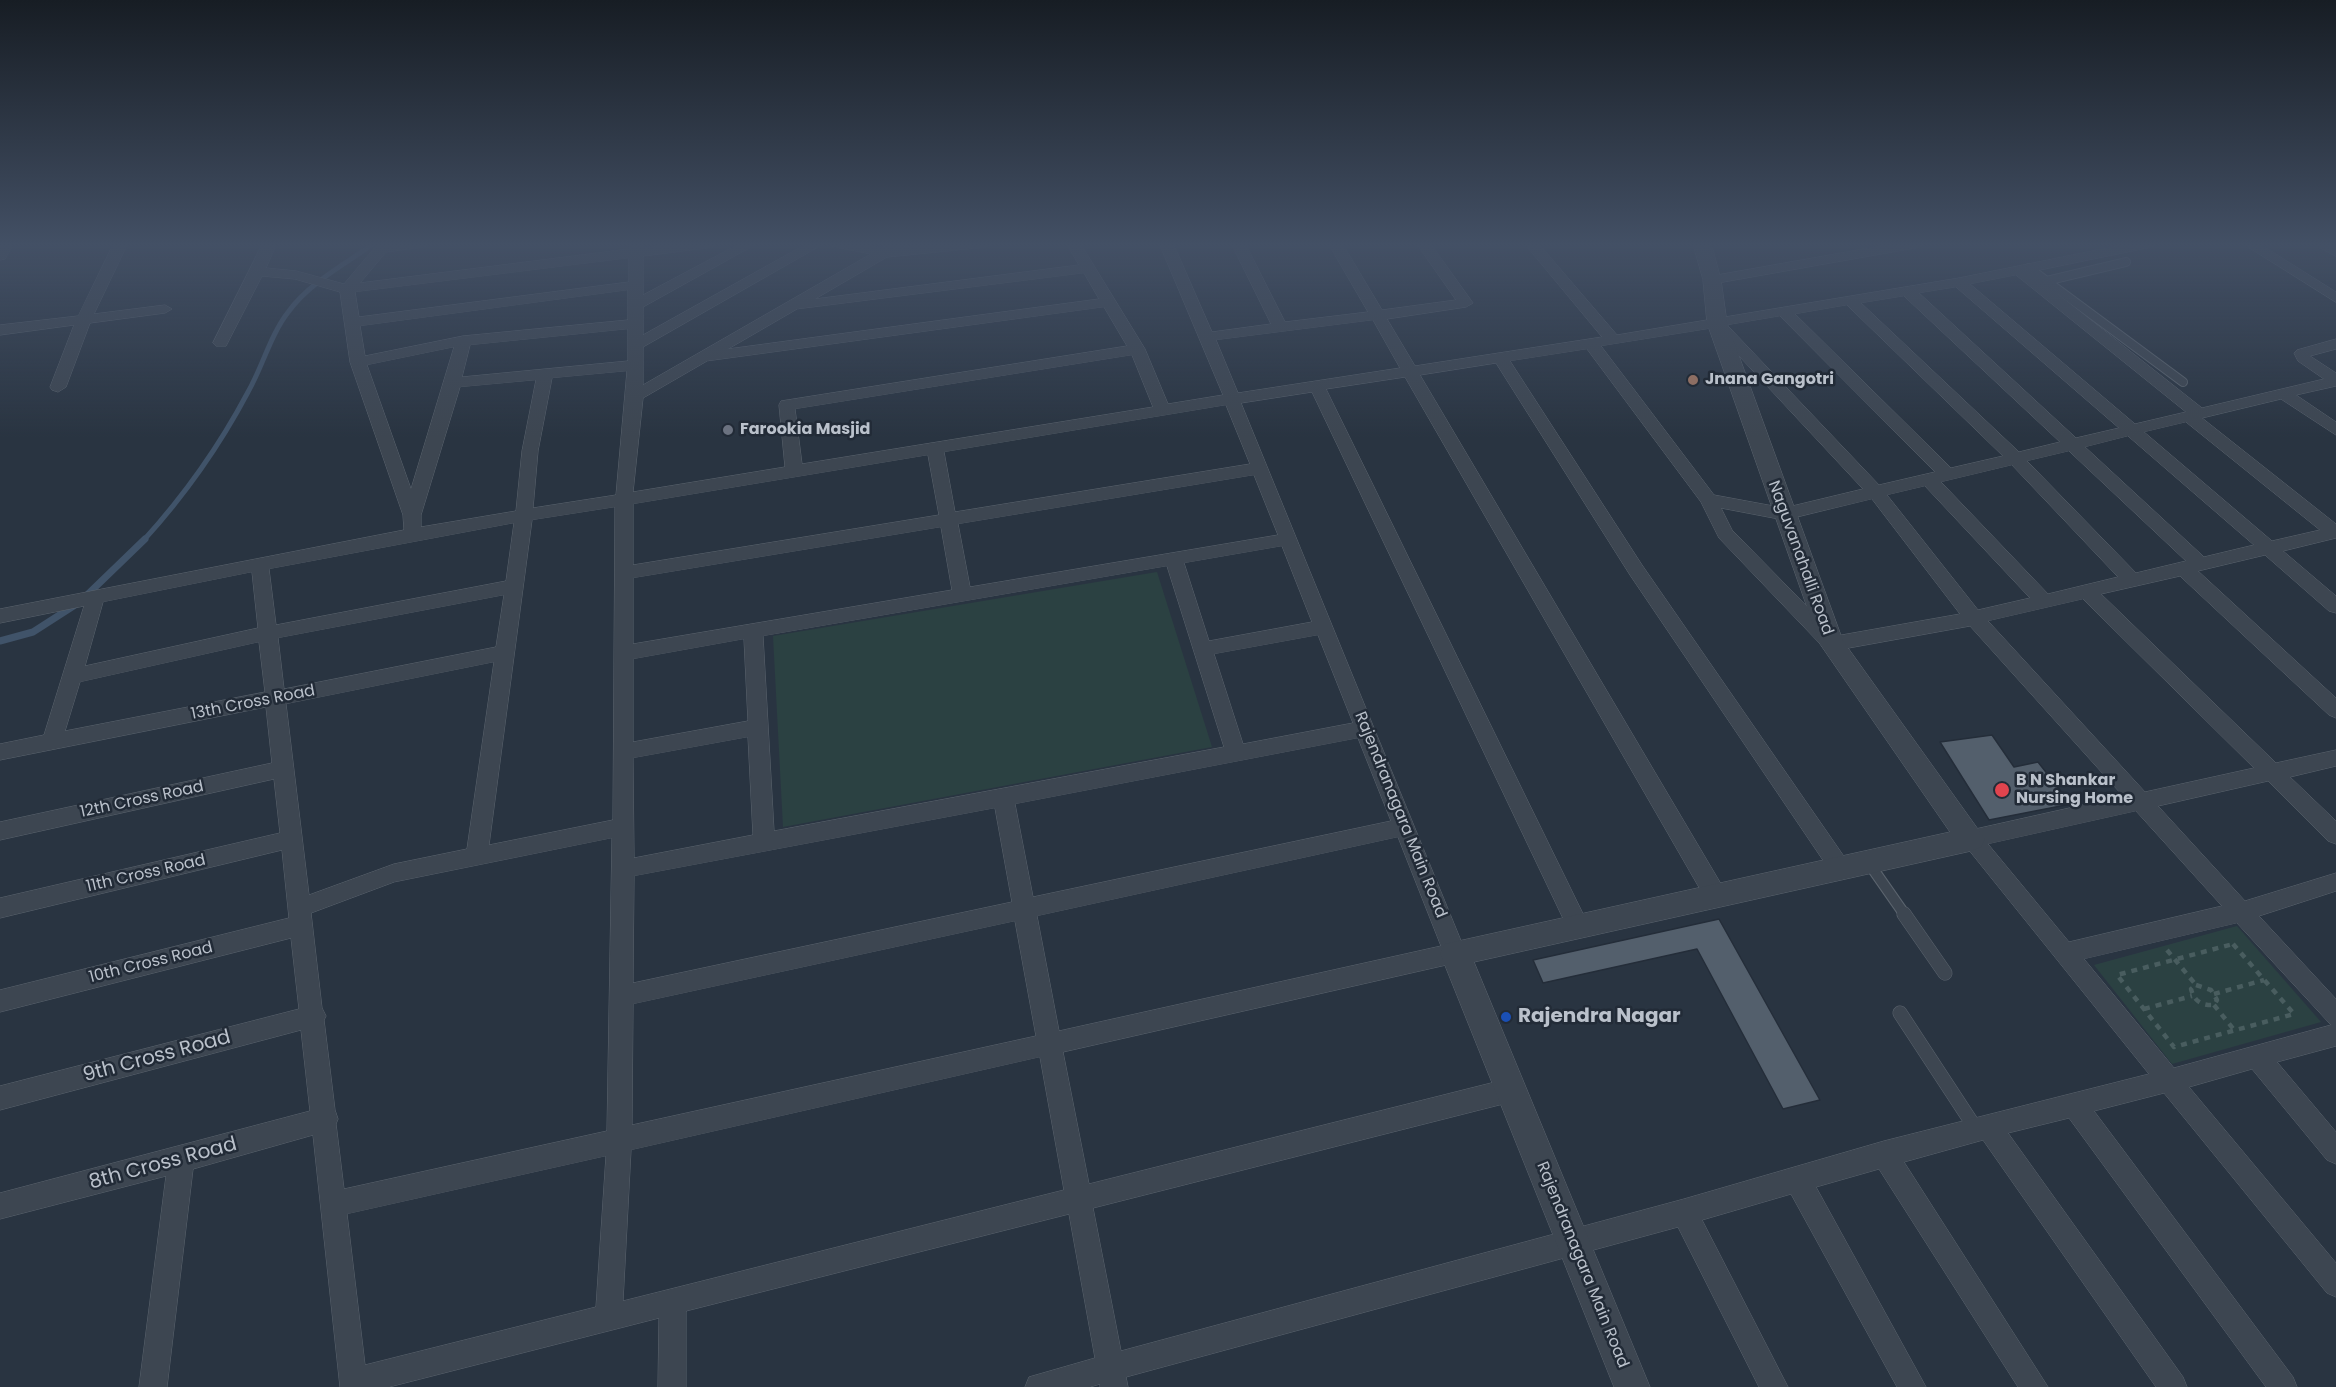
<!DOCTYPE html>
<style>
body{margin:0}
canvas{display:block;background:#293441}
</style>
<canvas width="2336" height="1387"></canvas>
<script>
const g = document.querySelector('canvas').getContext('2d');
g.lineJoin = 'round';
function fillPath(path, color) { g.fillStyle = color; g.fill(path, 'evenodd'); }
function trace(path, color, width, dash) { g.strokeStyle = color; g.lineWidth = width; g.lineCap = dash ? 'butt' : 'round'; g.setLineDash(dash || []); g.stroke(path); }
function drawText(font, color, halo, rows, align = 'center') {
  g.font = font + ' Poppins,sans-serif'; g.lineWidth = 5; g.setLineDash([]); g.textBaseline = 'middle'; g.strokeStyle = halo; g.fillStyle = color; for (const [text, x, y, turn = 0] of rows) {
    g.save(); g.translate(x, y); g.rotate((+turn || 0) * Math.PI / 180); g.textAlign = isNaN(turn) ? turn : align; if (halo) g.strokeText(text, 0, 0); g.fillText(text, 0, 0); g.restore();
  }
}
const green = new Path2D(`
 M1157,572L1212,747L783,827L773,636Z
 M2237,926L2321,1022L2172,1064L2094,965Z`);
const streamFar1 = new Path2D(`
 M143,541C184,496 220,445 248,392C263,366 270,335 289,311C310,282 346,264 374,243`);
const stream = new Path2D(`
 M86,596L145,539
 M0,641L33,632L75,605`);
const building = new Path2D(`
 M1992,735L2014,767L2038,762L2071,804L1989,820L1940,742Z
 M1719,919L1820,1100L1783,1109L1697,949L1543,983L1533,960Z`);
const path = new Path2D(`
 M2233,944L2294,1014L2174,1047L2117,975Z
 M2167,950L2196,985
 M2196,985L2211,990L2217,1000L2214,1005C2202,1006 2194,1001 2191,989Z
 M2214,994L2264,980
 M2214,1005L2235,1031
 M2144,1009L2192,996`);
const serviceFar2 = new Path2D(`
 M2029,268L2183,382
 M2046,281L2126,262`);
const serviceFar1 = new Path2D(`
 M1868,862L1905,915`);
const service = new Path2D(`
 M1904,914L1945,973
 M1900,1013L1976,1129`);
const minor = new Path2D(`
 M0,243H14L5,259L0,260Z
 M114,243H128L94,314L165,305L172,309L165,313L90,323L66,387L58,392L52,390L50,387L74,325L0,335V325L78,316Z
 M263,243H277L266,268L296,271L344,284L377,245L430,243L423,247L386,252L360,283L629,249V243H643V248L682,243H720L713,247L643,256V295L741,243H758L643,307V335L808,243H825L643,347V385L871,254L831,246L829,243H855L882,248L891,243H908L904,247L946,243H993L986,247L887,257L815,299L1079,265L1066,243H1080L1145,349L1168,404L1223,395L1159,243H1173L1212,332L1271,324L1231,243H1245L1285,322L1368,312L1328,243H1342L1382,310L1456,300L1416,243H1430L1473,303L1466,307L1387,319L1415,366L1602,337L1524,243H1538L1617,335L1959,278L2132,243H2158L2151,247L2030,272L2202,408L2324,379L2298,361L2294,353L2297,350L2336,339V349L2310,356L2336,373V386L2296,395L2336,422V435L2281,399L2202,418L2336,524V538L2283,551L2336,596V613L2329,611L2265,555L2198,571L2336,698V718L2329,715L2180,576L2101,594L2276,763L2336,750V766L2290,777L2336,821V844L2328,841L2268,781L2158,806L2245,901L2336,873V891L2259,916L2336,999V1046L2277,1062L2336,1132V1164L2327,1160L2252,1069L2189,1087L2336,1263V1297L2327,1293L2164,1093L2094,1111L2293,1377L2297,1387H2266L2069,1118L2008,1133L2183,1377L2187,1387H2156L1983,1140L1904,1162L2048,1387H2018L1879,1169L1816,1187L1926,1387H1897L1791,1194L1702,1220L1788,1387H1759L1678,1227L1126,1377L1128,1387H1100V1384L1090,1387H1025L1029,1377L1095,1358L1069,1214L686,1311V1387H658L659,1318L389,1387H340L313,1135L193,1169L167,1387H139L166,1176L0,1219V1193L310,1111L301,1030L0,1110V1086L299,1009L291,938L0,1012V990L289,918L282,850L0,918V898L280,833L274,779L0,840V822L272,763L266,707L0,760V744L44,735L84,606L0,623V609L404,530L403,515L350,362L340,292L295,279L262,276L226,346H216L213,343ZM629,258V282L359,317L355,292ZM1084,273L1099,299L728,349L797,309ZM2016,275L2186,412L2135,424L1970,284ZM1956,287L2119,428L2076,438L1919,293ZM628,290V320L463,336L365,356L360,326ZM1904,296L2060,442L2019,452L1861,303ZM1847,305L2003,456L1951,468L1795,314ZM1104,307L1127,346L781,401L779,405L785,467L633,492L643,398L707,361ZM1780,316L1935,472L1879,485L1727,325ZM1373,320L1400,368L1238,393L1216,340ZM1713,328L1863,489L1784,508L1714,495L1601,346ZM628,329V361L462,377L470,345ZM454,347L411,489L367,365ZM1587,349L1701,502L1719,538L1825,649L1832,651L1970,626L2123,796L1971,830L1963,833L1960,839L2149,1074L1884,1141L1684,1199L1121,1351L1093,1208L1511,1102L1520,1098L1523,1090L1520,1082L1511,1078L1089,1184L1063,1052L1455,963L1463,960L1466,953L1241,403L1312,392L1570,933L1578,936L1586,933L1589,926L1326,389L1405,377L1708,903L1716,906L1724,903L1727,896L1724,889L1420,375L1496,363L1630,575L1833,875L1841,877L1849,875L1852,868L1642,565L1510,361ZM1132,355L1153,407L802,464L795,409ZM627,371L616,495L533,508L538,451L552,378ZM536,380L522,451L516,511L421,527V515L460,387ZM1226,405L1250,464L955,512L944,452ZM2186,422L2320,530L2272,541L2144,432ZM2128,436L2254,545L2204,557L2085,447ZM2069,451L2186,561L2136,573L2027,461ZM928,455L939,515L633,565V504ZM2012,465L2118,577L2048,594L1941,482ZM1254,475L1278,535L970,587L958,524ZM1925,486L2030,598L1978,610L1887,495ZM1872,499L1960,614L1836,636L1732,530L1721,508L1784,520ZM615,507L613,820L489,845L532,520ZM514,523L506,581L276,625L269,569ZM941,527L952,590L633,644V578ZM1282,546L1312,622L1209,641L1184,563ZM1167,566L1224,747L774,831L763,636ZM252,572L258,628L85,666L103,602ZM504,595L496,647L284,689L278,638ZM2083,599L2254,768L2145,792L1988,621ZM1318,635L1353,723L1243,744L1214,654ZM744,639L748,721L633,742V659ZM259,642L265,692L65,731L80,682ZM494,662L467,849L394,864L309,895L286,704ZM748,737L753,835L634,858L633,758ZM1358,738L1391,821L1033,897L1015,804ZM995,808L1012,902L633,983L634,876ZM2136,811L2222,906L2069,942L1988,844ZM1398,837L1441,946L1059,1031L1037,916ZM612,838L607,1131L344,1189L336,1124L338,1119L335,1110L324,1020L326,1016L322,1008L311,913L394,882ZM1015,921L1036,1036L632,1125L633,1004ZM2237,923L2331,1025L2174,1068L2084,959ZM1040,1057L1064,1190L623,1301L631,1150ZM606,1156L596,1307L365,1365L347,1214Z
 M1898,243H1927L1920,247L1712,284L1705,280L1712,276Z
 M2242,243H2258L2336,292V302Z
 M2312,243H2329L2336,246V256Z`);
const tertiary = new Path2D(`
 M1693,243H1711L1721,280L1727,323L1843,641L1985,839L1981,847L1971,851L1474,962L1650,1387H1614L1440,953L1445,944L1950,832L1820,644L1707,323L1703,280Z`);
const markers = [
 [1693,380,6,"#8d6e63"],
 [728,430,6,"#6b7280"],
 [2002,790,8,"#e0444e"],
 [1506,1017,6,"#1a4fb4"]
];
const poiNames = [
 ["Jnana Gangotri",1705,380],
 ["Farookia Masjid",740,430],
 ["B N Shankar",2016,781],
 ["Nursing Home",2016,799]
];
const streetNames = [
 ["Naguvanahalli Road",1800,558,70],
 ["13th Cross Road",253,703,-11],
 ["12th Cross Road",142,800,-12],
 ["Rajendranagara Main Road",1400,815,68],
 ["11th Cross Road",146,874,-13],
 ["10th Cross Road",151,963,-14],
 ["Rajendranagara Main Road",1582,1265,68]
];
const nearPoinames = [
 ["Rajendra Nagar",1518,1017]
];
const nearStreetnames = [
 ["9th Cross Road",157,1057,-15],
 ["8th Cross Road",163,1164,-15]
];
fillPath(green, '#2b4142');
trace(streamFar1, '#405369', 5);
trace(stream, '#405369', 7);
fillPath(building, '#535f6c');
trace(building, '#242d39', 1.5);
trace(serviceFar2, '#5b646e', 10);
trace(serviceFar1, '#5b646e', 12);
trace(service, '#5b646e', 15);
trace(minor, '#5b646e', 1);
trace(tertiary, '#5b646e', 1);
trace(path, '#495d5f', 4.5, [6, 6]);
trace(serviceFar2, '#3d4651', 8);
trace(serviceFar1, '#3d4651', 10);
trace(service, '#3d4651', 14);
fillPath(minor, '#3d4651');
fillPath(tertiary, '#3d4651');
const sky = g.createLinearGradient(0, 0, 0, 437);
sky.addColorStop(0, '#171d24');
sky.addColorStop(0.56, '#435065');
sky.addColorStop(1, '#43506500');
g.fillStyle = sky;
g.fillRect(0, 0, 2336, 437);
for (const [x, y, r, color] of markers) { const dot = new Path2D(); dot.arc(x, y, r, 0, 2 * Math.PI); g.fillStyle = color; g.fill(dot); trace(dot, '#222b37', 2); }
drawText('bold 16px', '#bac1cb', '#222b37', poiNames, 'left');
drawText('16px', '#bac1cb', '#222b37', streetNames);
drawText('bold 20px', '#bac1cb', '#222b37', nearPoinames, 'left');
drawText('20px', '#bac1cb', '#222b37', nearStreetnames);
</script>
